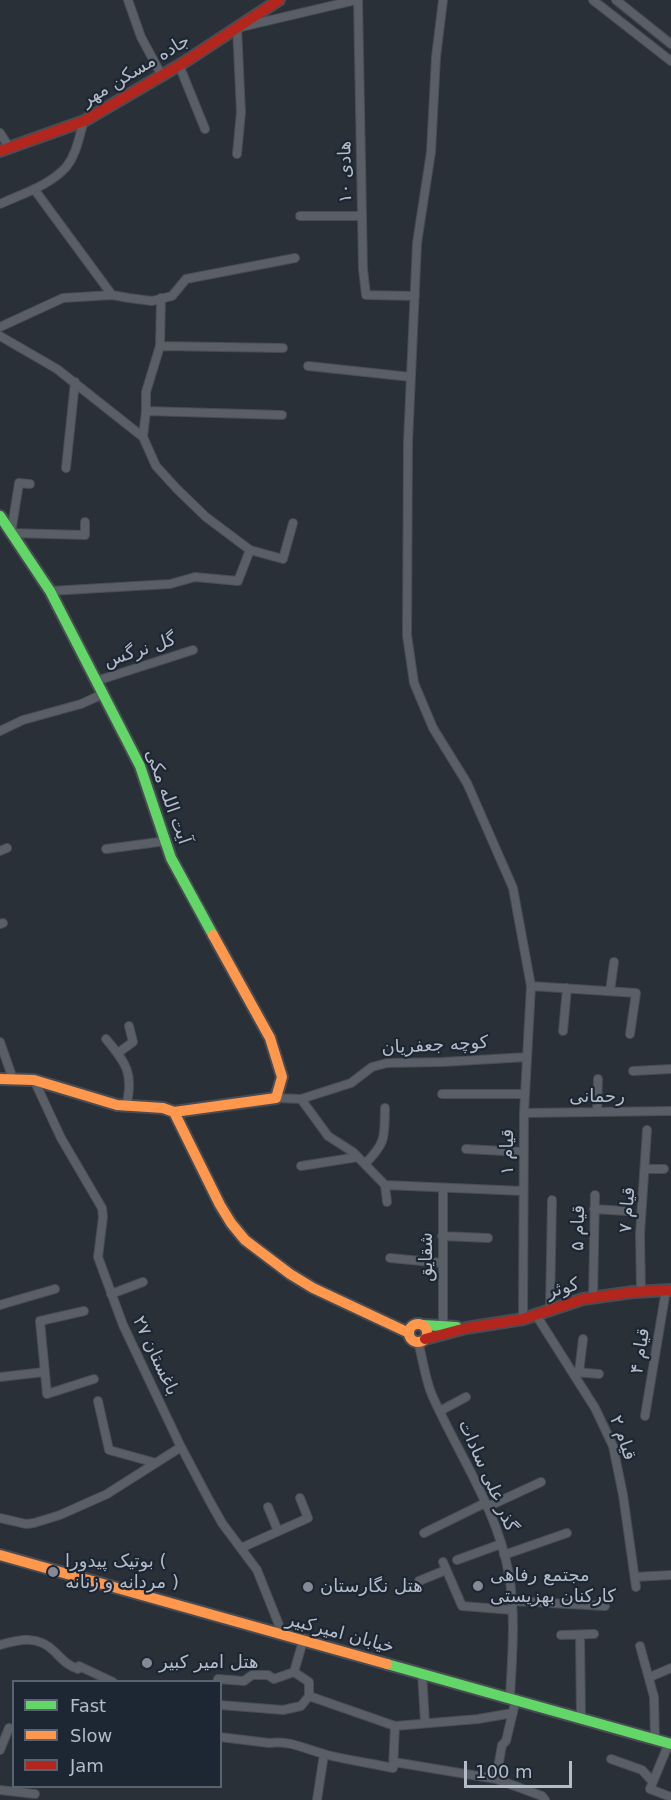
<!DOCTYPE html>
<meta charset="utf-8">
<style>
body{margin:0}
#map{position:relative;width:671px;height:1800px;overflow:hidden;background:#2a3038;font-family:"DejaVu Sans",sans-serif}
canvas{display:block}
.legend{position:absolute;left:12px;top:1680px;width:210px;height:108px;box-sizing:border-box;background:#1d2633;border:2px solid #59626f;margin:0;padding:8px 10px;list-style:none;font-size:18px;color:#b4bcc9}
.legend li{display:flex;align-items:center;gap:12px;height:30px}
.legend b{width:30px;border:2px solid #59626f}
.scale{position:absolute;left:464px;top:1761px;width:108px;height:27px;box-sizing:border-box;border:3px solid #b4bcc9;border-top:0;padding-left:8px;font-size:18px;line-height:21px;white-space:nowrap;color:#b4bcc9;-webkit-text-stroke:4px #1d2633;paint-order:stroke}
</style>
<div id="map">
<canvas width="671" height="1800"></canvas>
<ul class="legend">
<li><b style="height:8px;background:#63d668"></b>Fast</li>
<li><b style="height:8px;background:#ff974d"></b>Slow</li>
<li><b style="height:8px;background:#b3261e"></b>Jam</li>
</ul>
<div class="scale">100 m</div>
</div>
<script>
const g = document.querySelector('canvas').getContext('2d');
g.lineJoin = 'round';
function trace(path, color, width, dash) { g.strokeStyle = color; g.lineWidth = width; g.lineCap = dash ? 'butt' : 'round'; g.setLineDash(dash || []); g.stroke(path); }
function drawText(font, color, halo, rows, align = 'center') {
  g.font = font + ' "DejaVu Sans",Vazirmatn,sans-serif'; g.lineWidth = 4.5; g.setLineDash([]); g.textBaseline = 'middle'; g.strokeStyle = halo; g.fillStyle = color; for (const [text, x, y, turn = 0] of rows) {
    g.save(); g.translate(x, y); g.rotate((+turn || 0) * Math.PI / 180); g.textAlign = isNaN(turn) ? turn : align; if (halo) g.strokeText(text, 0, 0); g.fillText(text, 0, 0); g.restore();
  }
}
const street = new Path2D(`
 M128,0L141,37L162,76
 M358,0L363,269L366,295L415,296
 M443,0L436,57L431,152L417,243L408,442L407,635L414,683L433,728L467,783L513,888L531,986L524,1113L523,1319
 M593,0L671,61
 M616,0L671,44
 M179,65L205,129
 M0,133L9,147
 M237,154L241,112L237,28L356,0
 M34,189L112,295
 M0,204C22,194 51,185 67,166C77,153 79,136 84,121
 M300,216H362
 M0,327L63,298L112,295L129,298L152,301L172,296L186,279L295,258
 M0,336L57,369L143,437L156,466L177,489L206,517L250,550L238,581L195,577L170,584L50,591
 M160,346L283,348
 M308,366L411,377
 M146,411L282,415
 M143,437L146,411V392L160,346L161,298
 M66,468L75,382
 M30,484L19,483L11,533L85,535V522
 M250,550L283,559L293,523
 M96,681L193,650
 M0,731L23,720L81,704L103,694
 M106,849L166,841
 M0,851L7,848
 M0,924L3,923
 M531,986L636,993L630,1034
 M610,991L614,962
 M563,1031L567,988
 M106,1039C127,1064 134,1074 126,1107
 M0,1042L13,1079
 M118,1053L133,1042L129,1026
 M633,1071L671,1069
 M34,1080L61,1138L102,1208L103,1217L98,1257L123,1325L179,1443L208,1498L222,1523L257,1570L283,1635
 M442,1094H525
 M276,1098L301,1099L351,1083L372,1067L387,1063L443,1062L527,1057
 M301,1099L328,1136L353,1152L385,1185L523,1191
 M597,1112L598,1079
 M524,1113L671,1111
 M466,1149L523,1152
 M365,1164C387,1141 384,1138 385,1108
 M301,1166L358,1157
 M645,1169H664
 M385,1185L387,1202
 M443,1188V1325
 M594,1209L626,1211
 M442,1236L488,1238
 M390,1258L442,1263
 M641,1292L640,1234L647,1130
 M111,1294L143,1282
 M593,1298L595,1195
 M0,1305L55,1289
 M550,1310L552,1200
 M84,1311L40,1321L47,1394L94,1379
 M536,1315L595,1408L613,1446L623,1495L636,1587
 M418,1342C423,1359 425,1379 432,1395C458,1454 498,1510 509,1575C516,1615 512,1657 510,1698
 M576,1372L599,1374
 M579,1372L583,1339
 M0,1377L44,1372
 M98,1401L109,1450L156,1463
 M440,1411L466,1397
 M645,1416L666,1290
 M268,1507L278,1531
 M487,1507L541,1482
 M0,1518L26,1524L34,1523L60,1515L107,1494L181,1447
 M424,1533L485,1503
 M241,1548L308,1518L300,1498
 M504,1555L567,1533
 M457,1560L501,1544
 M443,1562L462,1606L512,1610
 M635,1577L671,1575
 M419,1581L446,1570
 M513,1601L605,1606
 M561,1635L594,1634
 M580,1635L581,1718
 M303,1641L294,1672L309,1682V1696
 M0,1645C21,1639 38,1635 55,1652C63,1660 67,1665 78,1669L79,1666L113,1682
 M640,1646L654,1697L655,1740
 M422,1673L425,1723
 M650,1677L671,1668
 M217,1682L218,1679L244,1681L252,1675H268L274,1679L294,1672
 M309,1696L395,1726L478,1719L513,1713
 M220,1705L283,1710L301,1706L309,1696
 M220,1737L269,1743C289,1740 305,1749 324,1754C346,1760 370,1763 393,1768L395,1726
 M669,1743L650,1789L671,1797
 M0,1750L9,1728
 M611,1759L642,1770L653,1782
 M394,1762L496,1779L542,1796L545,1800
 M496,1779L502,1745L506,1741L516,1699
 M0,1790L35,1794
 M317,1800L324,1754`);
const fast = new Path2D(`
 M0,516L50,591L140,766L171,858L213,935
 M423,1325L457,1327
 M387,1664L671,1744`);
const slow = new Path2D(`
 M0,1079L34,1080L117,1105L163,1108L174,1112L220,1205L231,1223L245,1240L290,1274L313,1288L409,1333
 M174,1112L276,1098L282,1077L270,1038L213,935
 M409 1333a9 9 0 1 1 18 0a9 9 0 1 1-18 0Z
 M0,1555L387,1664`);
const jam = new Path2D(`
 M0,151L84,121L183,63L279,0
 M425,1339L466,1328L523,1319L583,1299L633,1292L671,1290`);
const markers = [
 [53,1572,6,"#848b96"],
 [478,1586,6,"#848b96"],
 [308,1587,6,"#848b96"],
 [147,1663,6,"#848b96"]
];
const streetNames = [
 ["جاده مسکن مهر",136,71,-31],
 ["هادی ۱۰",346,172,-91],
 ["گل نرگس",140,651,-18],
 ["آیت الله مکی",167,797,70],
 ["کوچه جعفریان",435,1046,-3],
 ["رحمانی",597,1097],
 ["قیام ۱",508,1152,-90],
 ["قیام ۷",628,1210,-86],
 ["قیام ۵",579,1228,-89],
 ["شقایق",427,1257,-90],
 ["کوثر",563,1289,-16],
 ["قیام ۴",641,1351,-81],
 ["باغستان ۲۷",155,1356,65],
 ["قیام ۲",622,1438,70],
 ["گذر علی سادات",487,1476,66],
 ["خیابان امیرکبیر",340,1634,15]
];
const poiNames = [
 ["بوتیک پیدورا (",65,1562],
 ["مردانه و زنانه )",65,1583],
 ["مجتمع رفاهی",490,1576],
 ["کارکنان بهزیستی",490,1597],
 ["هتل نگارستان",320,1587],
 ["هتل امیر کبیر",159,1663]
];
trace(street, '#484c53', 10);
trace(fast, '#484c53', 14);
trace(slow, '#484c53', 14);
trace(jam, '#484c53', 14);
trace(street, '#5a5e66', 8);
trace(fast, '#63d668', 10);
trace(slow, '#ff974d', 10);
trace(jam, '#b3261e', 10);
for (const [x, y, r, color] of markers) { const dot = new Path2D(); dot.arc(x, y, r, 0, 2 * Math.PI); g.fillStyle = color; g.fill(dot); trace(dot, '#1d2633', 2); }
drawText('18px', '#b4bcc9', '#1d2633', streetNames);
drawText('18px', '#b4bcc9', '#1d2633', poiNames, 'left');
</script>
